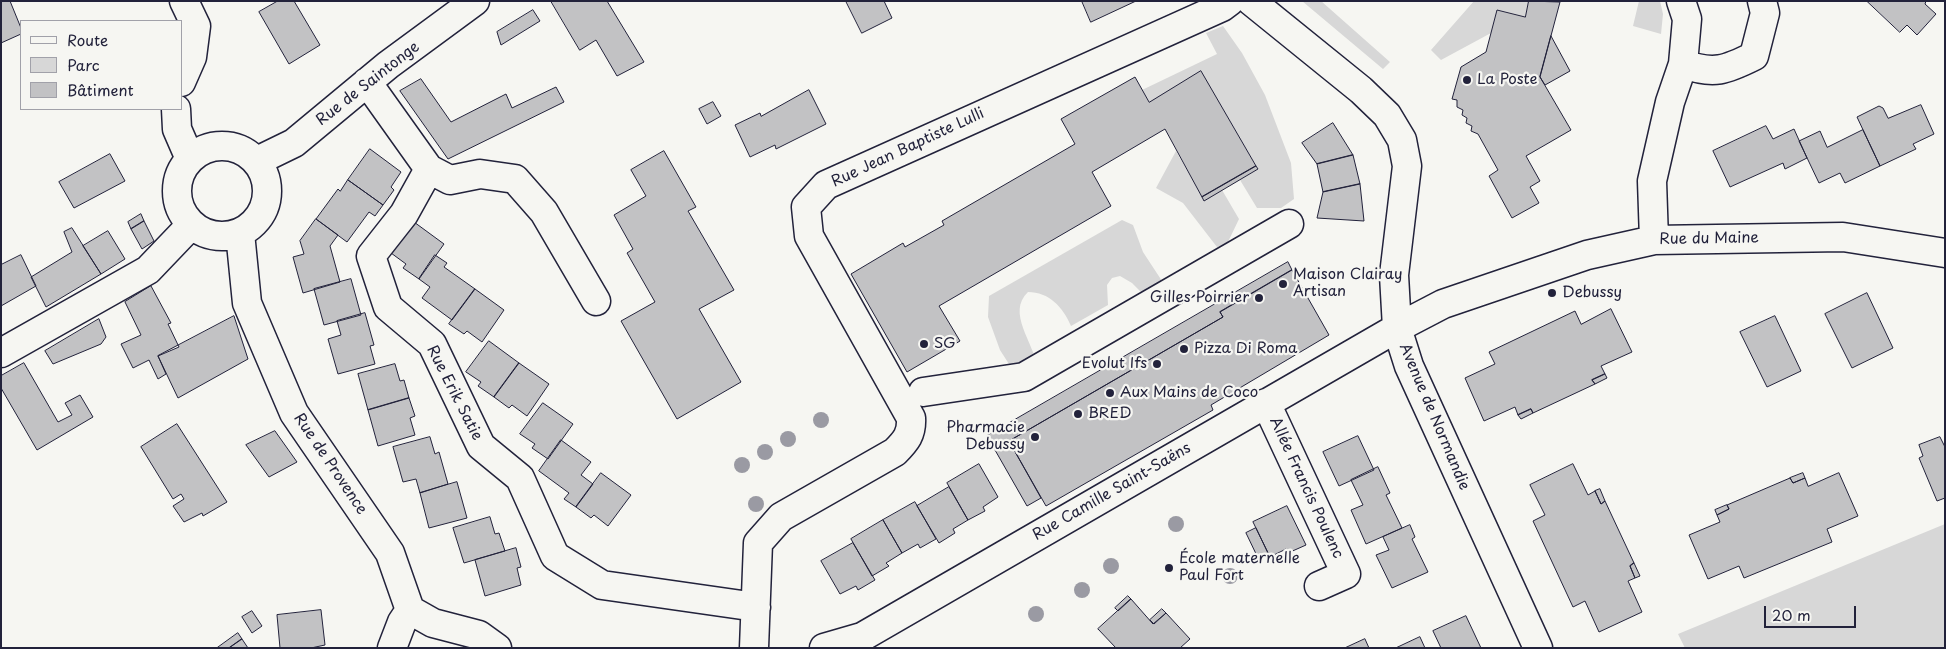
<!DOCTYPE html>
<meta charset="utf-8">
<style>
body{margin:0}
#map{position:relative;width:1946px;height:649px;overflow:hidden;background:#f6f6f2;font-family:"Playpen Sans",sans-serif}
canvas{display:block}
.frame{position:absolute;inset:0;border:2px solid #22223b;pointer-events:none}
.legend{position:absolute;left:20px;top:20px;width:162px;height:90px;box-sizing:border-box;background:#f6f6f2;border:1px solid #a1a1a9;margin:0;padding:6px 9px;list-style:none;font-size:15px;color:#22223b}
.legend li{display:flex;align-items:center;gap:10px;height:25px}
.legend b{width:25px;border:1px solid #a1a1a9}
.scale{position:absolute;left:1764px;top:606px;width:92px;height:22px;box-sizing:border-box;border:2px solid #22223b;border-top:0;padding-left:6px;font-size:15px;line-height:18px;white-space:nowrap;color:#22223b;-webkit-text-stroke:4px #f6f6f2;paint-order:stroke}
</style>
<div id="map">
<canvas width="1946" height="649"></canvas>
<div class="frame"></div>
<ul class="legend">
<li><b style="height:6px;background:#f6f6f2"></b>Route</li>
<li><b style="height:14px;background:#d7d7d7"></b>Parc</li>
<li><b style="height:14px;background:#c2c2c4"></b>Bâtiment</li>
</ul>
<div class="scale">20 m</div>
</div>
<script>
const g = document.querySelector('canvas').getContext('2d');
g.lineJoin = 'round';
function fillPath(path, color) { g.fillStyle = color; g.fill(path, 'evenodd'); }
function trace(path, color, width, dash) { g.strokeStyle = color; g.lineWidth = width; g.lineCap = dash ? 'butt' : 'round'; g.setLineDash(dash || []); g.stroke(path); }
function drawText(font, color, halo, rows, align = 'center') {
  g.font = font + ' "Playpen Sans",sans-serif'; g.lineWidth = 4.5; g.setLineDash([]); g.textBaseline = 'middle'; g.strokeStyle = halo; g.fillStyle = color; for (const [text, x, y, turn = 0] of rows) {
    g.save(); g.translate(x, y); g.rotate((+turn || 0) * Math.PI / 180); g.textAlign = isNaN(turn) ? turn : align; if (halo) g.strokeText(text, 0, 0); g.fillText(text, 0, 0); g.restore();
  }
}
const green = new Path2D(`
 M1302,1H1321L1390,62L1383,69Z
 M1474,1H1529L1525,17L1498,10L1491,33L1441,60L1431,50Z
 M1639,1H1660L1663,14L1661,34L1633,26Z
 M1223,26L1242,53L1265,95L1291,163L1294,199L1281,208H1257L1240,180L1258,169L1201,72L1149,102L1142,90L1217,54L1206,33Z
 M1176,151L1204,200L1222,190L1239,219L1227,244L1217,247L1183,203L1156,188Z
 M1122,220L1133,225L1143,252L1162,281L1164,292L1145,296L1132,283L1120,276L1112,278L1107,285L1108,305L1071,326C1063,307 1049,292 1028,292C1006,313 1034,342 1037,367L1016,375L1000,350L988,317L989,296Z
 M1945,524V648H1685L1678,634Z`);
const building = new Path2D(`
 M1,1H10L21,28V34L1,43Z
 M278,1H294L320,45L289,64L259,12Z
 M551,1H607L644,62L617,76L596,40L580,50Z
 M846,1H884L892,18L862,33Z
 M1082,1H1136L1091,22Z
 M1529,1L1560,2L1540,77L1571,130L1526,156L1540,181L1530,187L1539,203L1512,218L1489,176L1498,170L1478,134L1471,131L1472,126L1466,123L1467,118L1462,115L1463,110L1457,107V100L1452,99L1461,67L1486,52L1497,10L1525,17Z
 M1867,1H1926L1925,4L1936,14L1917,35L1907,25L1900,32Z
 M533,10L540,21L501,45L497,32Z
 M1551,36L1570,71L1545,85L1540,77Z
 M1201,71L1256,166L1202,197L1165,129L1092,172L1111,206L939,306L960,341L907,372L851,274L903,243L905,247L944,225L942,221L1075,144L1061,119L1135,77L1149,102Z
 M421,79L451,122L506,94L512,108L556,87L564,102L448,159L400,91Z
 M809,90L826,124L776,149L775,145L750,157L735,125L760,113L761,116Z
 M713,102L721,116L707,124L699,109Z
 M1921,105L1934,134L1913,144L1916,149L1880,166L1857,117L1879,106L1883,108L1888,118Z
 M1333,123L1353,155L1317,164L1302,143Z
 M1766,126L1773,139L1794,129L1807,158L1785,169L1783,163L1730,187L1713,151Z
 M1863,130L1880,166L1845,183L1840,173L1819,183L1799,141L1820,131L1827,147Z
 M370,149L401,172L391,187L394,190L383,205L348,180Z
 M664,151L696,207L688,211L734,290L699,309L741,382L677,419L621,321L655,302L627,253L633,249L614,215L646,196L631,170Z
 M110,154L125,181L74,208L59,182Z
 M1353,155L1360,184L1323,192L1317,164Z
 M1256,166L1258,169L1204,201L1202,197Z
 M348,180L383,205L375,216L369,212L347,242L316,219L338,189L340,191Z
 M1360,184L1364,221L1317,218L1323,192Z
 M141,214L144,221L131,229L128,222Z
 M316,219L338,235L330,246L340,282L303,293L293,257L304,254L300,241Z
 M144,221L154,241L142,249L131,229Z
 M414,222L444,244L419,279L403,268L406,264L391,253Z
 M72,228L101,274L46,307L31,277L72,252L64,232Z
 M108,231L125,259L101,274L83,246Z
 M21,255L36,286L1,306V265Z
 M435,255L447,263L444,267L475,289L452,320L422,298L430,287L419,279Z
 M1288,262L1292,270L1220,312L1223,317L1009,441L1041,498L1027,506L987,436Z
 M1292,270L1329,335L1211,405L1213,410L1046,506L1009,441L1223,317L1220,312Z
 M351,279L361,315L324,325L314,289Z
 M151,286L171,323L168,324L179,347L158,356L166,374L158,379L149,360L133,368L121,344L141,335L125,302Z
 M475,289L504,310L482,342L467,331L464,334L449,324Z
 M1867,293L1893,348L1852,368L1825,314Z
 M1611,309L1632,352L1601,366L1605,374L1592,380L1595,384L1533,413L1531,409L1518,415L1515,407L1484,421L1465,378L1495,364L1489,352L1575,311L1581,324Z
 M365,313L374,345L370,346L375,364L338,374L328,339L341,335L337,321Z
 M234,316L248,359L178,398L158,356Z
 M1775,316L1801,371L1767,387L1740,332Z
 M99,319L106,337L101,344L53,364L45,351Z
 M489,341L519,363L494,397L478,386L481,382L466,372Z
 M24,363L58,422L72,415L65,403L80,395L93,417L37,450L1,388V376Z
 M519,363L549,384L527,416L512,405L509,408L494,397Z
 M395,364L400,381L404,380L409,398L368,410L358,374Z
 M1605,374L1607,378L1595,384L1592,380Z
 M409,398L415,416L410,418L415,435L378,446L368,410Z
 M543,403L573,424L548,459L532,448L535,444L520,434Z
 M1531,409L1533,413L1521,419L1518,415Z
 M177,424L227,502L203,516L202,513L184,522L173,506L184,499L181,494L173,499L141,447Z
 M275,431L297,462L269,477L246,445Z
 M1358,436L1374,470L1339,486L1323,452Z
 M430,437L435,454L439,452L448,484L420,493L416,479L403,482L393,447Z
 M1940,437L1945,447V498L1937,501L1919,458L1923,456L1919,445Z
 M561,440L591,462L581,475L593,484L576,507L564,499L569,493L539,471Z
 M979,464L998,497L983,507L985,511L968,520L947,483Z
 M1573,464L1588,495L1595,491L1601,504L1605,501L1634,563L1630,566L1635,578L1628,581L1642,612L1599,632L1585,601L1573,607L1533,521L1545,515L1530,485Z
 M1378,467L1390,493L1386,495L1402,528L1366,544L1351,510L1363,505L1351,480Z
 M601,473L631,495L608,526L594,515L591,518L576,507Z
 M1803,473L1805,478L1793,483L1790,478Z
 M1839,473L1858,516L1827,529L1832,542L1744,578L1739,566L1708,579L1689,535L1720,522L1717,515L1729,509L1727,505L1790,478L1793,483L1805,478L1808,486Z
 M457,482L467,518L429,528L420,493Z
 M949,487L968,520L953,529L955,533L939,543L917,506Z
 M1600,489L1605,501L1601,504L1595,491Z
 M915,502L936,539L920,548L918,544L902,553L883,520Z
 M1727,505L1729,509L1717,515L1715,510Z
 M1287,506L1306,545L1288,553L1286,549L1270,557L1253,522Z
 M490,517L495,534L499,533L505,551L464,563L453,528Z
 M883,520L902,553L886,563L889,566L872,576L851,539Z
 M1410,525L1415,537L1412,539L1428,572L1392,588L1376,555L1389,550L1383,537Z
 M1256,528L1268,553L1258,558L1246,533Z
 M853,543L875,580L858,590L856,586L840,594L821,561Z
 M516,548L521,567L517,568L521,585L485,596L475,560Z
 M1634,563L1640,576L1635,578L1630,566Z
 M1128,596L1131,599L1118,611L1115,608Z
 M1131,599L1153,624L1166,613L1190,639L1180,648H1116L1098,629Z
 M1162,609L1166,613L1154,624L1150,620Z
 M321,610L325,645L311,648H280L277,615Z
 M252,611L262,626L252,633L242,617Z
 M1466,616L1481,648H1441L1433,631Z
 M238,633L242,639L229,648H217Z
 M1420,637L1425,648H1396Z
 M242,639L248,648H229Z
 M1365,639L1369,648H1345Z`);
const minor = new Path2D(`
 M1251,1L1361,90L1387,115L1402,140L1407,166L1394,275L1397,328L1409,366L1538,648
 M1683,64C1714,75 1726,70 1754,56L1765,13L1762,1
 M181,82L192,57L196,26L184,1
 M367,82L429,169L450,180L480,174L515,179L544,212L596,301
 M176,109L177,129L190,159
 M177 191a45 45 0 1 1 90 0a45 45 0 1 1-90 0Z
 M257,161L294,143L388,65L475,1
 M429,169L404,214L371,256L388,307L432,344L481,446L520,478L555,556L602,585L756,607
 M240,233L247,303L294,413L390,553L410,610L433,623L479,635L497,648
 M1654,240L1652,181L1670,102L1683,64L1687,19L1681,1
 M1,353L148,270L191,225
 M923,392L1024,377L1289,224
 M1266,403L1346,574L1319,586
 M392,648L402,622L410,610
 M754,648L758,543L781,517L895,452C906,441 912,434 911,418L809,236L806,207L826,185L1222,7L1230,1
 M824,648L862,637L1397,328L1443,304L1587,255L1654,240L1843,237L1945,253`);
const trees = [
 [821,420],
 [788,439],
 [765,452],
 [742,465],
 [756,504],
 [1176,524],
 [1111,566],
 [1230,576],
 [1082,590],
 [1036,614]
];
const markers = [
 [1467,80,5,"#22223b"],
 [1283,284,5,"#22223b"],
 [1552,293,5,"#22223b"],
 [1259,298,5,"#22223b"],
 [924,344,5,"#22223b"],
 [1184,349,5,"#22223b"],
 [1157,364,5,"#22223b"],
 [1110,393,5,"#22223b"],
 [1078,414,5,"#22223b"],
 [1035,437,5,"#22223b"],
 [1169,568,5,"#22223b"]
];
const poiNames = [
 ["La Poste",1477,80],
 ["Maison Clairay",1293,275],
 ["Artisan",1293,292],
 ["Debussy",1562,293],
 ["Gilles Poirrier",1249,298,"right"],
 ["SG",934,344],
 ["Pizza Di Roma",1194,349],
 ["Evolut Ifs",1147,364,"right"],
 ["Aux Mains de Coco",1120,393],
 ["BRED",1088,414],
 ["Pharmacie",1025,428,"right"],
 ["Debussy",1025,445,"right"],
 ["École maternelle",1179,559],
 ["Paul Fort",1179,576]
];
const streetNames = [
 ["Rue de Saintonge",368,84,-38],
 ["Rue Jean Baptiste Lulli",908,148,-25],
 ["Rue du Maine",1709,239,-1],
 ["Rue Erik Satie",454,393,63],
 ["Avenue de Normandie",1434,417,67],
 ["Rue de Provence",330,464,56],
 ["Allée Francis Poulenc",1306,488,65],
 ["Rue Camille Saint-Saëns",1112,492,-30]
];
fillPath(green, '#d7d7d7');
fillPath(building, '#c2c2c4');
trace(building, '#22223b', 1);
trace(minor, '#22223b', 31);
trace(minor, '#f6f6f2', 28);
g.fillStyle = '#9a9aa3';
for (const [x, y] of trees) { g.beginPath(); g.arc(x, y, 8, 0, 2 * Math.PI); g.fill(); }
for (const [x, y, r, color] of markers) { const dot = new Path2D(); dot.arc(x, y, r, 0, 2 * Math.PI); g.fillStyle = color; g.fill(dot); trace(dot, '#f6f6f2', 2); }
drawText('15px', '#22223b', '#f6f6f2', poiNames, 'left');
drawText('15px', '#22223b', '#f6f6f2', streetNames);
</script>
